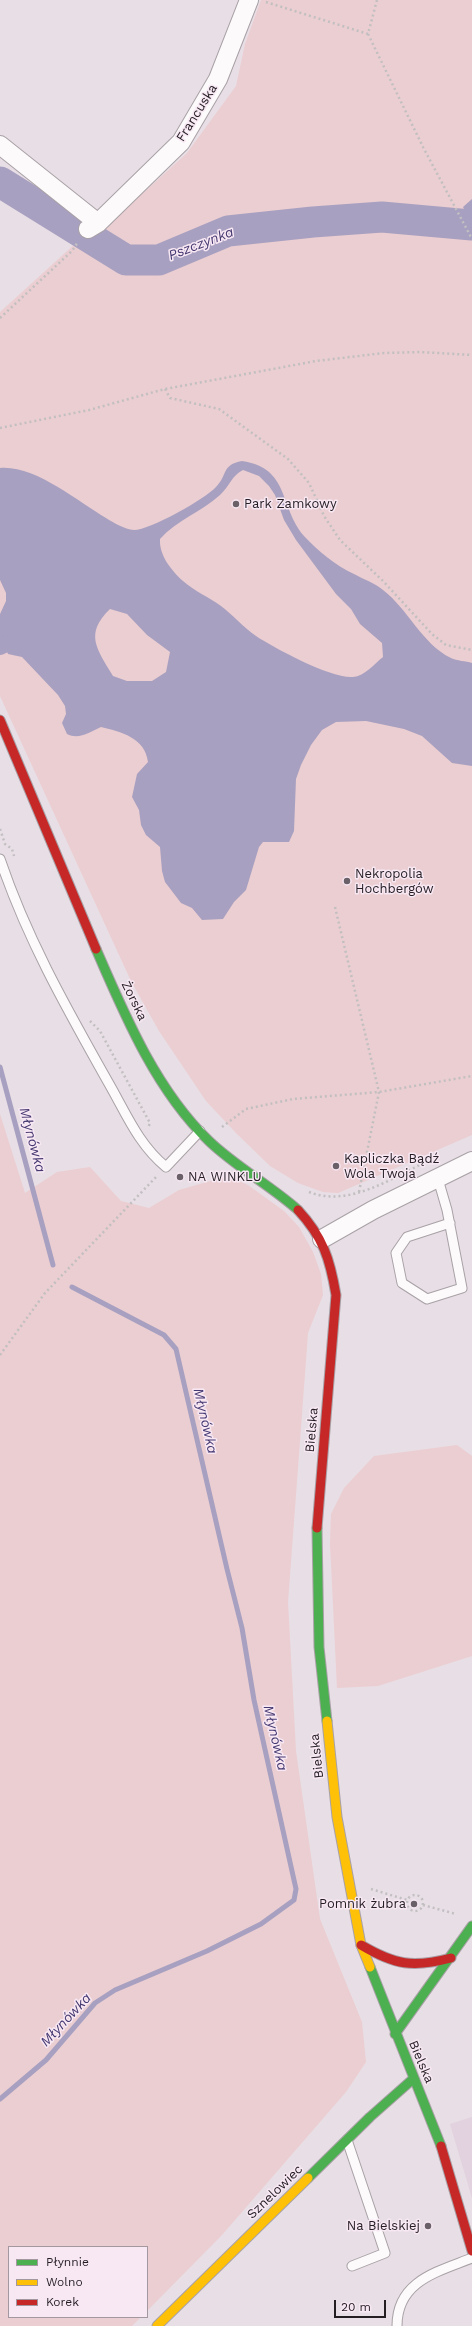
<!DOCTYPE html>
<meta charset="utf-8">
<style>
body{margin:0}
#map{position:relative;width:472px;height:2326px;overflow:hidden;background:#e8dee5;font-family:"Work Sans",sans-serif}
canvas{display:block}
.legend{position:absolute;left:8px;top:2246px;width:140px;height:72px;box-sizing:border-box;background:#f8e8f4;border:1px solid #a397a0;margin:0;padding:5px 7px;list-style:none;font-size:12px;color:#241e23}
.legend li{display:flex;align-items:center;gap:8px;height:20px}
.legend b{width:20px;border:1px solid #a397a0}
.scale{position:absolute;left:334px;top:2300px;width:52px;height:18px;box-sizing:border-box;border:2px solid #241e23;border-top:0;padding-left:5px;font-size:12px;line-height:14px;white-space:nowrap;color:#241e23;-webkit-text-stroke:3px #f8e8f4;paint-order:stroke}
</style>
<div id="map">
<canvas width="472" height="2326"></canvas>
<ul class="legend">
<li><b style="height:5px;background:#4caf50"></b>Płynnie</li>
<li><b style="height:5px;background:#ffc107"></b>Wolno</li>
<li><b style="height:5px;background:#c62828"></b>Korek</li>
</ul>
<div class="scale">20 m</div>
</div>
<script>
const g = document.querySelector('canvas').getContext('2d');
g.lineJoin = 'round';
function fillPath(path, color) { g.fillStyle = color; g.fill(path, 'evenodd'); }
function trace(path, color, width, dash) { g.strokeStyle = color; g.lineWidth = width; g.lineCap = dash ? 'butt' : 'round'; g.setLineDash(dash || []); g.stroke(path); }
function drawText(font, color, halo, rows, align = 'center') {
  g.font = font + ' "Work Sans",sans-serif'; g.lineWidth = 3; g.setLineDash([]); g.textBaseline = 'middle'; g.strokeStyle = halo; g.fillStyle = color; for (const [text, x, y, turn = 0] of rows) {
    g.save(); g.translate(x, y); g.rotate((+turn || 0) * Math.PI / 180); g.textAlign = isNaN(turn) ? turn : align; if (halo) g.strokeText(text, 0, 0); g.fillText(text, 0, 0); g.restore();
  }
}
const built = new Path2D(`
 M472,2117V2198L450,2124Z`);
const green = new Path2D(`
 M261,0H472V1135L338,1193L323,1192L298,1183L270,1166L236,1133L206,1101L159,1031L131,981L0,696V312L98,223L142,194L187,153L236,86L245,44Z
 M0,1114L25,1193L57,1172L90,1167L121,1201L149,1208L179,1190L228,1176L248,1185L284,1211L299,1227L313,1252L321,1274L323,1295L308,1333L288,1602L296,1751L320,1919L362,2022L366,2062L346,2092L222,2235L147,2311V2247H9V2317H141L132,2326H0Z
 M457,1445L472,1456V1656L378,1686L337,1688L330,1543L331,1514L344,1488L374,1456Z`);
const water = new Path2D(`
 M472,199V224L463,207Z
 M242,461C290,468 279,507 304,536C318,551 335,565 354,574C363,579 375,583 383,590C408,609 422,644 451,658C457,661 466,661 472,663V766L452,763L422,736L404,729L366,721L336,722L322,730L311,745L301,765L296,779L294,831L289,842H263L259,847L246,890L234,902L223,919L202,920L192,908L181,903L165,882L162,871L160,847L146,835L141,825L139,810L132,797L137,774L148,762C145,738 122,732 101,727C90,732 79,740 67,734L62,723L66,714L65,706L58,695L22,657L8,654L0,636V614L6,601V593L0,580V468C35,465 77,501 106,518C114,523 124,529 134,530C150,530 205,499 216,487C228,475 221,465 242,461ZM243,470L259,476L269,486L275,495L284,520L296,540L336,594L351,609L360,624L382,643L383,657C374,664 365,676 353,677C332,679 274,648 256,636C243,627 233,615 221,606C209,597 194,591 183,581C171,570 159,555 160,539C177,520 201,512 220,495C229,487 232,475 243,470ZM110,609L127,614L147,635L170,652L166,672L152,681H127L113,676C97,649 84,634 110,609Z`);
const stream = new Path2D(`
 M0,1067L53,1265
 M0,2099L46,2060L95,2003L115,1990L207,1951L261,1924L294,1900L296,1889L254,1700L242,1628L227,1569L176,1349L164,1335L72,1287`);
const canal = new Path2D(`
 M0,646L4,644`);
const river = new Path2D(`
 M0,182L126,260H159L228,231L313,222L382,217L472,225`);
const path = new Path2D(`
 M266,2L368,34L377,0
 M368,34L423,147L472,239
 M0,318L72,251L78,242
 M165,389L170,398L219,409L288,459L309,483L324,516L340,540L383,581L432,634L446,645L472,650
 M0,428L89,410L165,389L316,361L384,353L420,352L472,355
 M0,829L5,844L12,849L14,856
 M335,907L379,1092L359,1192
 M90,1021L100,1031L150,1123L148,1128
 M222,1127L246,1109L293,1099L379,1092L472,1076
 M309,1192C350,1208 393,1177 430,1160
 M0,1355L45,1293L157,1176
 M371,1889L407,1900
 M407 1903a8 8 0 1 1 16 0a8 8 0 1 1-16 0Z
 M423,1905L456,1914`);
const lane = new Path2D(`
 M0,859C27,939 67,1009 108,1082C126,1113 138,1144 166,1167L200,1131
 M438,1179L447,1210L462,1288L427,1299L402,1283L396,1253L407,1237L450,1223
 M347,2140L385,2253L352,2266
 M397,2326C397,2281 437,2272 472,2258`);
const street = new Path2D(`
 M0,145L98,223
 M88,229L98,223L181,142L218,79L249,0
 M322,1239L373,1210L472,1161`);
const fast = new Path2D(`
 M96,949C125,1016 156,1090 209,1141C236,1167 270,1185 298,1210
 M317,1528L319,1647L327,1721
 M370,1967L441,2146
 M395,2034L472,1926
 M308,2178L370,2117L413,2079`);
const slow = new Path2D(`
 M327,1721L337,1817L361,1945L370,1967
 M157,2326L308,2178`);
const jam = new Path2D(`
 M0,720L96,949
 M298,1210C323,1237 330,1259 336,1295L317,1528
 M361,1945C395,1965 413,1968 451,1958
 M441,2146L472,2251`);
const markers = [
 [236,504,4,"#696167"],
 [347,881,4,"#696167"],
 [336,1166,4,"#696167"],
 [180,1177,4,"#696167"],
 [414,1904,4,"#696167"],
 [428,2226,4,"#696167"]
];
const streetNames = [
 ["Francuska",197,113,-58],
 ["Żorska",134,1001,64],
 ["Bielska",312,1430,-85],
 ["Bielska",317,1756,-96],
 ["Bielska",421,2062,67],
 ["Sznelowiec",275,2192,-44]
];
const poiNames = [
 ["Park Zamkowy",244,504],
 ["Nekropolia",355,874],
 ["Hochbergów",355,889],
 ["Kapliczka Bądź",344,1159],
 ["Wola Twoja",344,1174],
 ["NA WINKLU",188,1177],
 ["Pomnik żubra",406,1904,"right"],
 ["Na Bielskiej",420,2226,"right"]
];
const waterNames = [
 ["Pszczynka",201,244,-21],
 ["Młynówka",32,1140,75],
 ["Młynówka",205,1421,77],
 ["Młynówka",275,1738,77],
 ["Młynówka",66,2020,-47]
];
fillPath(built, '#e2d1de');
fillPath(green, '#ebced1');
fillPath(water, '#a8a0c0');
trace(stream, '#a8a0c0', 5);
trace(canal, '#a8a0c0', 18);
trace(river, '#a8a0c0', 31);
trace(lane, '#a8a1a6', 11);
trace(street, '#a8a1a6', 20);
trace(fast, '#a8a1a6', 11);
trace(slow, '#a8a1a6', 11);
trace(jam, '#a8a1a6', 11);
trace(path, '#c2bfc1', 2.5, [2, 3]);
trace(lane, '#fcfafb', 9);
trace(street, '#fcfafb', 18);
trace(fast, '#4caf50', 9);
trace(slow, '#ffc107', 9);
trace(jam, '#c62828', 9);
for (const [x, y, r, color] of markers) { const dot = new Path2D(); dot.arc(x, y, r, 0, 2 * Math.PI); g.fillStyle = color; g.fill(dot); trace(dot, '#f8e8f4', 1.5); }
drawText('13px', '#241e23', '#f8e8f4', streetNames);
drawText('13px', '#241e23', '#f8e8f4', poiNames, 'left');
drawText('italic 14px', '#453971', '#f8e8f4', waterNames);
</script>
